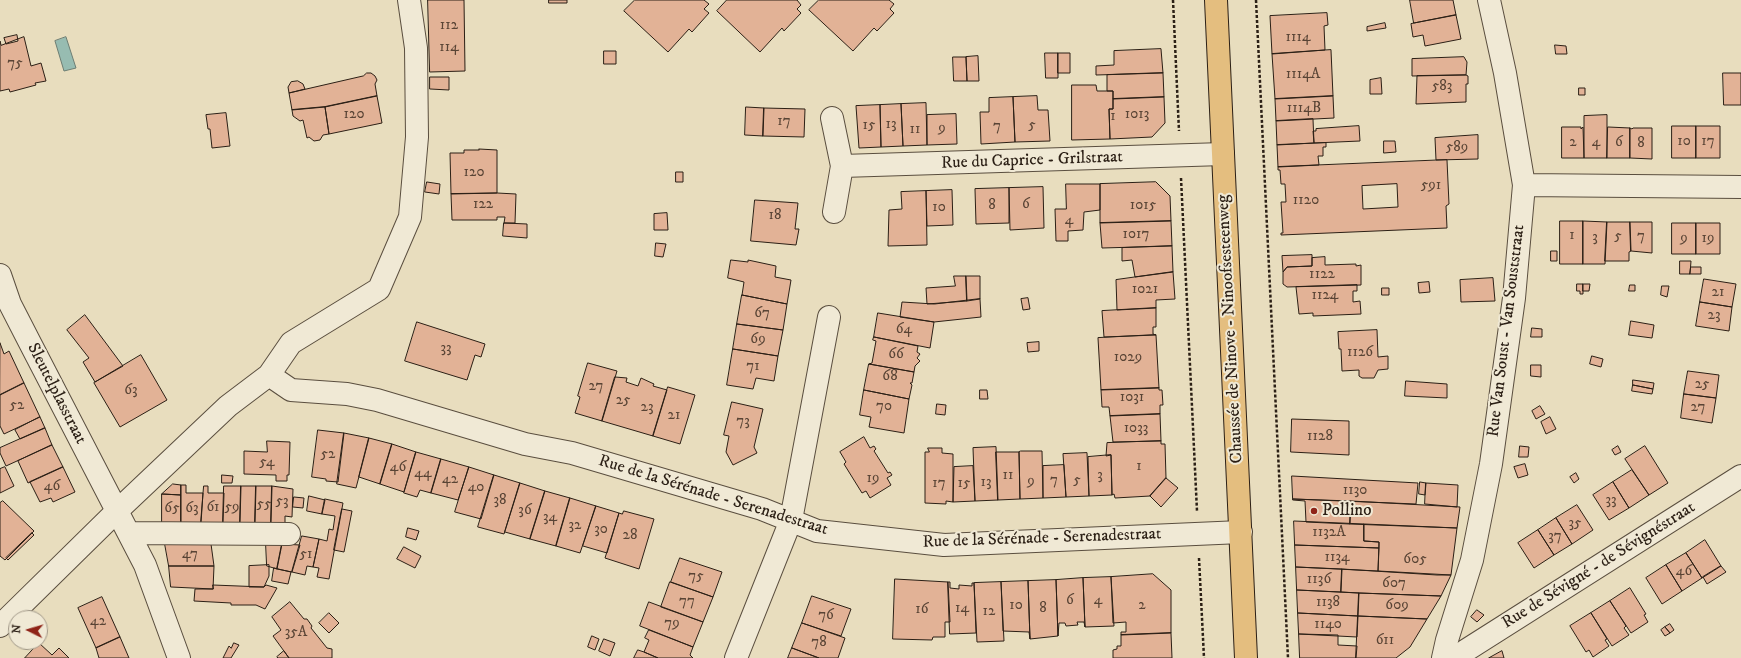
<!DOCTYPE html>
<meta charset="utf-8">
<style>
body{margin:0}
#map{position:relative;width:1741px;height:658px;overflow:hidden;background:#e8ddbe;font-family:"IM FELL DW Pica",serif}
canvas{display:block}
.north{position:absolute;left:8px;top:610px;width:40px;height:40px;box-sizing:border-box;background:#f0e9d5;border:1px solid #a19888;border-radius:50%;rotate:275deg;font-size:11px;font-weight:700;line-height:16px;text-align:center;color:#2b1f15}
.north::after{content:'';display:block;margin:auto;width:14px;height:18px;background:#8f2418;clip-path:polygon(50% 0,100% 100%,50% 72%,0 100%)}
</style>
<div id="map">
<canvas width="1741" height="658"></canvas>
<div class="north">N</div>
</div>
<script>
const g = document.querySelector('canvas').getContext('2d');
g.lineJoin = 'round';
function fillPath(path, color) { g.fillStyle = color; g.fill(path, 'evenodd'); }
function trace(path, color, width, dash) { g.strokeStyle = color; g.lineWidth = width; g.lineCap = dash ? 'butt' : 'round'; g.setLineDash(dash || []); g.stroke(path); }
function drawText(font, color, halo, rows, align = 'center') {
  g.font = font + ' "IM FELL DW Pica",serif'; g.lineWidth = 4; g.setLineDash([]); g.textBaseline = 'middle'; g.strokeStyle = halo; g.fillStyle = color; for (const [text, x, y, turn = 0] of rows) {
    g.save(); g.translate(x, y); g.rotate((+turn || 0) * Math.PI / 180); g.textAlign = isNaN(turn) ? turn : align; if (halo) g.strokeText(text, 0, 0); g.fillText(text, 0, 0); g.restore();
  }
}
const water = new Path2D(`
 M66,37L76,68L64,71L55,41Z`);
const building = new Path2D(`
 M428,0H464L465,71L430,72Z
 M549,0H567V3H549Z
 M635,0H704L709,4L704,9L709,13L692,32L689,29L668,52L624,11Z
 M727,0H797L801,5L797,9L801,13L784,31L782,28L760,52L717,11Z
 M819,0H889L894,4L890,9L894,13L877,31L874,28L853,51L809,10Z
 M1410,0H1453L1456,15L1414,23Z
 M1327,13L1328,25L1324,26L1325,50L1272,54L1270,16Z
 M1456,15L1461,39L1425,46L1423,35L1413,37L1411,24Z
 M1385,23L1386,28L1367,31V27Z
 M17,35L18,41L6,44L4,38Z
 M24,37L31,66L41,63L46,81L35,83L36,85L10,92L9,89L0,91V41L1,45Z
 M1555,45L1566,46L1567,54H1556Z
 M1161,49L1163,73L1096,75V66L1114,65V51Z
 M1331,50L1333,96L1275,99L1272,54Z
 M604,51H616V64H604Z
 M1045,53H1058V78H1046Z
 M1058,53H1070V73H1058Z
 M978,56L979,81H967L966,57Z
 M953,57H966L967,81H954Z
 M1464,57L1467,62L1466,75L1412,76V59Z
 M367,73H371L375,76L377,80L375,84L377,96L325,107L292,110L289,93L363,76Z
 M1163,73L1164,97L1113,99V91H1107V75Z
 M1723,73H1741V105H1724Z
 M1466,75L1468,76V84H1466V102L1416,104L1417,76Z
 M430,77H449V90L430,89Z
 M1381,78L1382,94H1370V80Z
 M298,81L303,84L305,89L289,93L288,87L291,82Z
 M1072,85H1096L1097,91H1113V109H1109L1110,139L1072,140Z
 M1579,88H1585V95H1579Z
 M377,96L382,123L329,134L325,107Z
 M1037,96L1038,110H1048L1050,141L1015,142L1013,97Z
 M1333,96L1334,118L1276,121L1275,99Z
 M1013,97L1015,142L981,144L980,112H989V98Z
 M1164,97L1165,123L1152,137L1110,139L1109,109H1113V99Z
 M926,103L927,145L903,146L901,104Z
 M901,104L903,146L881,147L880,105Z
 M880,105L881,147L859,148L856,106Z
 M325,107L329,134L323,135L320,140L314,141L309,137L307,138L303,120L300,121L293,116L292,110Z
 M746,107L764,108L763,136L745,135Z
 M764,108L805,109L804,137L763,136Z
 M226,113L230,146L212,148L210,129H208L206,115Z
 M956,114L957,144L927,145V115Z
 M1607,115V158H1584V116Z
 M1313,119L1314,143L1277,145L1276,121Z
 M1359,126L1360,141L1314,143L1313,131H1316V129Z
 M1672,126H1696V158H1672Z
 M1696,126H1720V158H1696Z
 M1562,127H1581V129L1583,127L1584,158H1562Z
 M1608,127L1630,128V158H1607Z
 M1630,128L1632,129L1633,128H1652V159L1630,158Z
 M1478,135V159L1436,160L1435,138Z
 M1384,141H1395L1396,152L1384,153Z
 M1326,143V147H1323V156H1318L1319,165L1278,167L1277,145Z
 M479,149L497,150V193L451,194L450,153H464V150H479Z
 M1447,160L1449,204L1446,206L1447,228L1281,235V233H1283L1281,202H1286L1285,184H1281L1280,170H1278V167ZM1397,184L1398,207L1363,209L1362,186Z
 M676,172H683V182H676Z
 M427,182L440,184L439,194L425,192Z
 M1156,182L1170,196L1171,221L1100,223V184Z
 M1066,184H1100V210L1084,212L1083,230L1068,231V241H1056L1055,209H1066Z
 M1043,187L1044,228L1010,230L1009,188Z
 M1009,188V223L976,224L975,189Z
 M952,190L953,225L927,226L926,191Z
 M926,191L927,245L888,246L889,210L902,209L901,192Z
 M497,193L516,194L515,223H504L505,217H497V220H452L451,194Z
 M755,200L798,203L795,229H799L796,245L751,241Z
 M667,213L668,230H654V214Z
 M1171,221L1172,246L1102,248L1100,223Z
 M1560,221H1583V264H1560Z
 M1583,221L1607,222L1605,264H1583Z
 M1607,222H1630L1631,251L1629,252V261H1605Z
 M1630,222H1652V253L1631,251Z
 M504,223L527,224V238L503,236Z
 M1672,223H1696V254H1672Z
 M1696,223H1720V254H1696Z
 M656,243L666,244L663,257L655,256Z
 M1172,246L1173,272L1135,277L1132,260L1122,261V248Z
 M1551,251H1557V261H1551Z
 M1312,255V266L1287,267L1283,272L1282,256Z
 M1325,257V265L1356,264V266L1361,265V285L1287,287L1283,284V272L1287,267L1312,266V258Z
 M731,260L748,262V260L776,266L775,277L791,280L787,304L742,295L744,282L728,278Z
 M1680,261H1691L1690,274H1680Z
 M1691,267H1701V274H1690Z
 M1173,272L1175,299L1156,300V308L1117,310L1116,280Z
 M954,276H966L967,301L927,304L926,288L955,286Z
 M966,276H980V299L967,301Z
 M1493,278L1495,301L1461,302L1460,280Z
 M1704,279L1736,284L1732,307L1700,302Z
 M1429,282L1430,292L1419,293L1418,283Z
 M1577,284H1583V294H1580V291H1577Z
 M1583,284H1590L1589,291H1583Z
 M1357,285V291H1353V302L1360,301L1361,314L1313,316V313L1299,314L1296,287Z
 M1630,285H1635V291H1629Z
 M1662,286H1669L1667,297L1661,295Z
 M1382,288H1389V295H1382Z
 M742,295L787,304L783,330L737,324Z
 M1028,298L1030,309L1023,310L1021,299Z
 M980,299L981,317L934,322L900,317L902,302L934,304Z
 M1700,302L1732,307L1729,331L1696,326Z
 M1156,308V327H1153V334L1156,335L1104,337L1102,311Z
 M878,313L934,322L930,348L874,337Z
 M85,315L123,366L95,382L83,362L89,358L67,330Z
 M1631,321L1654,325L1652,338L1629,335Z
 M417,322L485,344L481,357L475,355L467,380L405,361Z
 M737,324L783,330L778,356L733,349Z
 M1532,328L1542,329V337H1531Z
 M1377,330L1378,357L1388,356V369L1378,370L1374,378H1362L1359,376V370L1342,371L1341,349H1339L1338,332Z
 M1156,335L1159,388L1101,390L1098,338Z
 M874,337L918,346L917,352L920,354L917,358L920,361L915,366L914,372L869,364L872,363L876,341L873,340Z
 M1039,342V351L1028,352L1027,343Z
 M0,343L4,354L9,351L24,383L0,395Z
 M733,349L778,356L774,381L756,378L753,389L727,385Z
 M141,355L167,400L120,427L94,383Z
 M1592,356L1603,359L1601,367L1590,364Z
 M588,363L617,371L602,421L575,413L580,397L578,396Z
 M869,364L914,372L912,383H910L912,385L909,399L864,390Z
 M1531,365H1541V377L1531,376Z
 M1688,371L1719,375L1716,398L1684,394Z
 M615,377L627,378L626,382L638,386L641,378L654,384L653,386L667,390L653,436L602,421Z
 M1633,380L1654,383L1653,389L1633,385Z
 M1406,381L1447,384V398L1405,396Z
 M24,383L40,417L4,434L0,426V395Z
 M1633,385L1653,389L1652,394L1632,391Z
 M668,387L695,395L680,444L653,436Z
 M1159,388V390H1162L1163,405H1160V414L1110,416L1109,407H1102L1101,390Z
 M864,390L909,399L904,433L869,427L871,417L860,415Z
 M980,390H987L988,399H980Z
 M1684,394L1716,398L1712,423L1681,418Z
 M732,402L763,409L754,447L757,453L733,465L726,452L729,436L724,435Z
 M937,404L946,405L945,415L936,414Z
 M1540,406L1545,414L1536,419L1532,411Z
 M1160,414L1161,441L1113,442L1110,416Z
 M40,417L45,428L20,439L15,430Z
 M1550,417L1556,429L1546,434L1541,422Z
 M1292,419L1349,421V455L1291,452Z
 M45,428L52,445L6,466L0,453V448Z
 M318,430L344,433L338,482L326,481V479L312,477Z
 M344,433L369,438L356,488L337,484Z
 M864,437L870,448L874,446L876,449L874,451L888,473L890,472L892,475L887,478L891,485L870,498L866,491L862,493L844,464L846,462L840,452Z
 M369,438L392,444L380,484L359,477Z
 M267,441L290,442L289,475H287V481H276V475L244,474V451L267,452Z
 M1161,441V444H1165L1166,478L1150,496L1115,498L1114,494L1112,495L1111,455L1106,456L1107,443Z
 M392,444L416,452L404,492L380,484Z
 M52,445L63,467L28,483L18,461Z
 M1520,446L1529,447L1528,457H1519Z
 M1618,446L1621,452L1615,455L1612,450Z
 M1645,446L1668,483L1649,495L1625,459Z
 M996,447L998,500L975,501L973,448Z
 M928,448H942V453L953,454V502L946,501V504L925,503V452H929Z
 M1021,451H1042L1043,498L1020,499L1019,452Z
 M416,452L441,459L431,493L420,490L417,497L404,493Z
 M996,452H1019L1020,499L998,500Z
 M1087,453L1089,496L1066,497L1063,454Z
 M1111,455L1112,495L1089,496L1088,457Z
 M441,459L469,467L458,500L431,493Z
 M1525,464L1528,475L1518,478L1514,467Z
 M1064,465L1066,497L1043,498V466Z
 M973,466L975,501L953,502L954,467Z
 M5,467L14,486L0,493V469Z
 M63,467L75,492L53,502L51,498L40,502L30,482Z
 M469,467L494,475L481,519L455,512Z
 M1632,470L1649,495L1629,508L1613,482Z
 M1576,473L1579,479L1574,483L1570,477Z
 M222,475L233,476L232,483H222Z
 M494,475L520,483L504,534L478,527Z
 M1292,476L1418,483L1416,504L1293,499Z
 M1166,478L1178,488L1161,507L1150,496Z
 M1420,482L1426,483L1425,495L1419,494Z
 M1613,482L1629,508L1609,520L1593,495Z
 M520,483L545,491L530,539L505,532Z
 M1426,483L1458,485L1457,507L1425,504Z
 M173,484L181,485V495L162,494Z
 M181,485H186V493H203L201,523H181Z
 M204,486H208V493H224L223,523H201Z
 M224,486H241L240,523H223Z
 M241,486H256L255,523H240Z
 M256,486H272L271,523H255Z
 M272,486L293,489L292,517L285,516V523H271Z
 M545,491L570,498L556,546L530,539Z
 M162,494L181,495V523H162Z
 M309,496L325,500L322,514L307,511Z
 M294,497L304,498L303,508L293,507Z
 M570,498L596,506L580,553L556,546Z
 M325,499L343,503L329,579L317,577L319,568L313,567L319,539L327,541L329,529L333,530L335,516L322,514Z
 M1293,499L1351,501L1350,524L1306,522L1305,501L1293,500Z
 M3,501L34,531L5,560L0,556V503Z
 M1351,501L1460,507L1457,528L1350,524Z
 M1577,505L1593,530L1572,544L1556,518Z
 M596,506L619,513L607,553L583,546Z
 M342,509L352,511L344,552L334,550Z
 M624,511L654,519L639,569L605,558L619,513L622,514Z
 M1556,518L1572,544L1554,555L1538,530Z
 M1294,521L1364,524V541L1379,542V548L1295,545Z
 M1364,524L1457,528L1451,575L1378,571L1379,542L1364,541Z
 M408,528L419,531L416,540L406,537Z
 M1538,530L1554,555L1534,568L1518,543Z
 M32,533L34,535L8,560L6,558Z
 M302,536L319,539L313,567L307,566L305,575L292,572Z
 M1705,540L1721,566L1702,578L1686,553Z
 M165,544H211L214,566H169Z
 M266,544H282L277,569L267,566Z
 M282,544L300,545L292,572L277,569Z
 M1295,545L1379,548L1378,571L1296,567Z
 M404,547L421,556L415,568L397,559Z
 M1686,553L1702,578L1682,591L1666,565Z
 M680,558L722,572L713,597L671,582Z
 M269,565V576L264,587H249V566Z
 M1666,565L1682,591L1662,604L1646,578Z
 M169,566H214L213,589L171,587Z
 M1721,566L1726,572L1707,584L1703,577Z
 M1296,567L1342,569L1341,592L1297,590Z
 M274,568L291,572L288,584L272,581Z
 M1342,569L1437,575H1451L1441,596L1359,593L1341,592Z
 M1153,574L1171,590V633L1121,635V632H1126V622L1113,623L1111,577Z
 M1111,577L1114,626L1085,627L1083,578Z
 M1083,578L1085,627L1084,622H1077L1078,625L1066,626L1065,623H1059L1058,636L1056,580Z
 M895,579L948,582L950,622H945V637H933L932,640L893,639Z
 M1056,580L1058,636L1030,639L1028,581Z
 M1028,581L1030,639L1029,632L1003,631L1001,582Z
 M670,582L713,597L703,622L661,607Z
 M948,582H950V588L959,589V585L972,586V583H974L976,633L950,634Z
 M1001,582L1004,641L977,642L974,583Z
 M213,585L264,587L266,585L277,588L265,609L256,605H231V603L194,601L195,589H213Z
 M1630,588L1646,614L1644,615L1648,622L1631,633L1610,601Z
 M1297,590L1359,593L1358,616L1298,613Z
 M1359,593L1441,596L1427,619L1358,616Z
 M812,596L851,609L841,636L802,623Z
 M102,597L120,637L96,648L78,608Z
 M1610,601L1626,626L1624,628L1629,635L1612,646L1591,613Z
 M290,602L304,619H307L312,626L311,628L327,648L332,649V658H289L273,636L281,630L272,617Z
 M649,602L703,622L693,647L640,626Z
 M1477,610L1484,615L1477,622L1471,617Z
 M329,613L339,623L329,633L319,623Z
 M1298,613L1358,616L1357,637L1299,634Z
 M1591,613L1607,639L1605,640L1609,646L1593,657L1589,650L1586,652L1570,626Z
 M1358,616L1427,619L1410,647L1396,658H1356Z
 M802,623L845,638L838,658H819L792,648Z
 M1670,624L1674,630L1670,633L1665,627Z
 M1665,627L1670,633L1665,636L1661,630Z
 M649,630L693,647L690,655L693,658H658L644,652L649,640L645,638Z
 M1171,633L1172,658H1113V650L1117,649V646H1121V635Z
 M1299,634L1338,635V645L1357,646L1356,658H1300Z
 M592,636L599,639L595,650L588,647Z
 M120,637L129,658H99L96,648Z
 M604,639L615,643L610,656L599,651Z
 M39,643L52,655L59,648L69,658H25Z
 M234,643L239,645L231,658H223L229,646L231,648Z
 M792,648L819,658H788Z
 M638,650L644,652L658,658H634Z
 M284,651L289,658H278L277,657Z
 M1502,651L1504,658H1489Z`);
const path = new Path2D(`
 M1173,0L1179,131
 M1256,0L1288,658
 M1181,178L1197,511
 M1199,558L1204,658`);
const minor = new Path2D(`
 M832,118L842,166
 M1524,185L1741,187
 M834,212L842,166L1223,154
 M0,275L10,304L29,341L145,565L179,658
 M269,375L291,390L347,394L377,400L525,444L572,453L762,509L817,531L944,545L1241,532
 M130,533L289,534
 M0,626L117,511L228,406L269,375L291,343L379,289L410,217L417,137L416,48L409,0
 M736,658L791,520L829,317
 M1443,658L1447,640L1472,560L1491,464L1514,298L1524,185L1505,73L1489,0
 M1458,658L1465,651L1741,476`);
const major = new Path2D(`
 M1216,0L1246,658`);
const markers = [
 [1314,511,4,"#8f2418"]
];
const numberNames = [
 ["112",449,26],
 ["1114",1298,38],
 ["114",449,48],
 ["75",15,64],
 ["1114A",1303,75],
 ["583",1442,87],
 ["1114B",1304,109],
 ["120",354,115],
 ["1013",1137,115],
 ["1",1113,117],
 ["17",784,122],
 ["13",891,125],
 ["15",869,126],
 ["5",1032,126],
 ["7",997,127],
 ["9",942,129],
 ["11",915,130],
 ["10",1684,142],
 ["17",1708,142],
 ["2",1573,143],
 ["4",1596,143],
 ["6",1619,143],
 ["8",1641,144],
 ["589",1457,148],
 ["120",474,173],
 ["591",1431,186],
 ["1120",1306,201],
 ["122",483,205],
 ["6",1026,205],
 ["8",992,206],
 ["1015",1143,206],
 ["10",939,208],
 ["18",775,216],
 ["4",1069,221],
 ["1017",1136,235],
 ["1",1572,236],
 ["5",1618,237],
 ["7",1641,237],
 ["3",1595,238],
 ["9",1684,239],
 ["19",1708,239],
 ["1122",1322,275],
 ["1021",1145,290],
 ["21",1718,293],
 ["1124",1325,296],
 ["67",762,314],
 ["23",1714,316],
 ["64",904,330],
 ["69",758,340],
 ["33",446,349],
 ["1126",1360,353],
 ["66",896,355],
 ["1029",1128,358],
 ["71",753,367],
 ["68",890,377],
 ["25",1702,385],
 ["27",596,387],
 ["63",131,391],
 ["1031",1132,398],
 ["25",623,401],
 ["52",17,406],
 ["70",884,407],
 ["23",647,408],
 ["27",1698,408],
 ["21",674,416],
 ["73",743,422],
 ["1033",1136,429],
 ["1128",1320,437],
 ["52",328,455],
 ["54",267,463],
 ["1",1139,467],
 ["46",398,468],
 ["44",423,474],
 ["11",1008,476],
 ["3",1100,476],
 ["19",873,479],
 ["42",450,480],
 ["7",1054,481],
 ["5",1077,481],
 ["9",1031,482],
 ["13",986,483],
 ["17",939,484],
 ["15",964,484],
 ["46",52,487],
 ["40",476,488],
 ["1130",1355,491],
 ["38",500,501],
 ["33",1611,501],
 ["53",282,502],
 ["55",264,505],
 ["61",213,508],
 ["59",232,508],
 ["65",172,509],
 ["63",192,509],
 ["36",525,511],
 ["34",550,518],
 ["35",1575,524],
 ["32",575,526],
 ["30",601,530],
 ["1132A",1329,533],
 ["28",630,536],
 ["37",1555,537],
 ["47",190,555],
 ["51",306,555],
 ["1134",1337,558],
 ["605",1415,560],
 ["46",1684,572],
 ["75",696,577],
 ["1136",1319,580],
 ["607",1394,584],
 ["6",1070,601],
 ["4",1098,601],
 ["77",687,602],
 ["1138",1328,603],
 ["10",1016,606],
 ["2",1142,606],
 ["609",1397,606],
 ["14",962,609],
 ["8",1043,609],
 ["16",922,610],
 ["12",989,612],
 ["76",826,616],
 ["42",98,622],
 ["79",672,624],
 ["1140",1328,625],
 ["35A",296,633],
 ["611",1385,641],
 ["78",819,643]
];
const streetNames = [
 ["Rue du Caprice - Grilstraat",1032,161,-2],
 ["Chaussée de Ninove - Ninoofsesteenweg",1231,329,-93],
 ["Rue Van Soust - Van Souststraat",1507,331,-83],
 ["Sleutelplasstraat",56,394,63],
 ["Rue de la Sérénade - Serenadestraat",713,496,17],
 ["Rue de la Sérénade - Serenadestraat",1042,539,-2],
 ["Rue de Sévigné - de Sévignéstraat",1599,566,-32]
];
const poiNames = [
 ["Pollino",1322,511]
];
fillPath(water, '#97bcb1');
trace(water, '#6c7d73', 1);
fillPath(building, '#e2b296');
trace(building, '#2b1f15', 1);
trace(minor, '#5a4e3f', 24);
trace(major, '#2b1f15', 24);
trace(path, '#2b1f15', 2.5, [3, 2]);
trace(minor, '#f0e9d5', 22);
trace(major, '#e4be7f', 22);
for (const [x, y, r, color] of markers) { const dot = new Path2D(); dot.arc(x, y, r, 0, 2 * Math.PI); g.fillStyle = color; g.fill(dot); trace(dot, '#f0e9d5', 1.5); }
drawText('15px', '#594435', null, numberNames);
drawText('17px', '#2b1f15', '#f0e9d5', streetNames);
drawText('17px', '#2b1f15', '#f0e9d5', poiNames, 'left');
</script>
